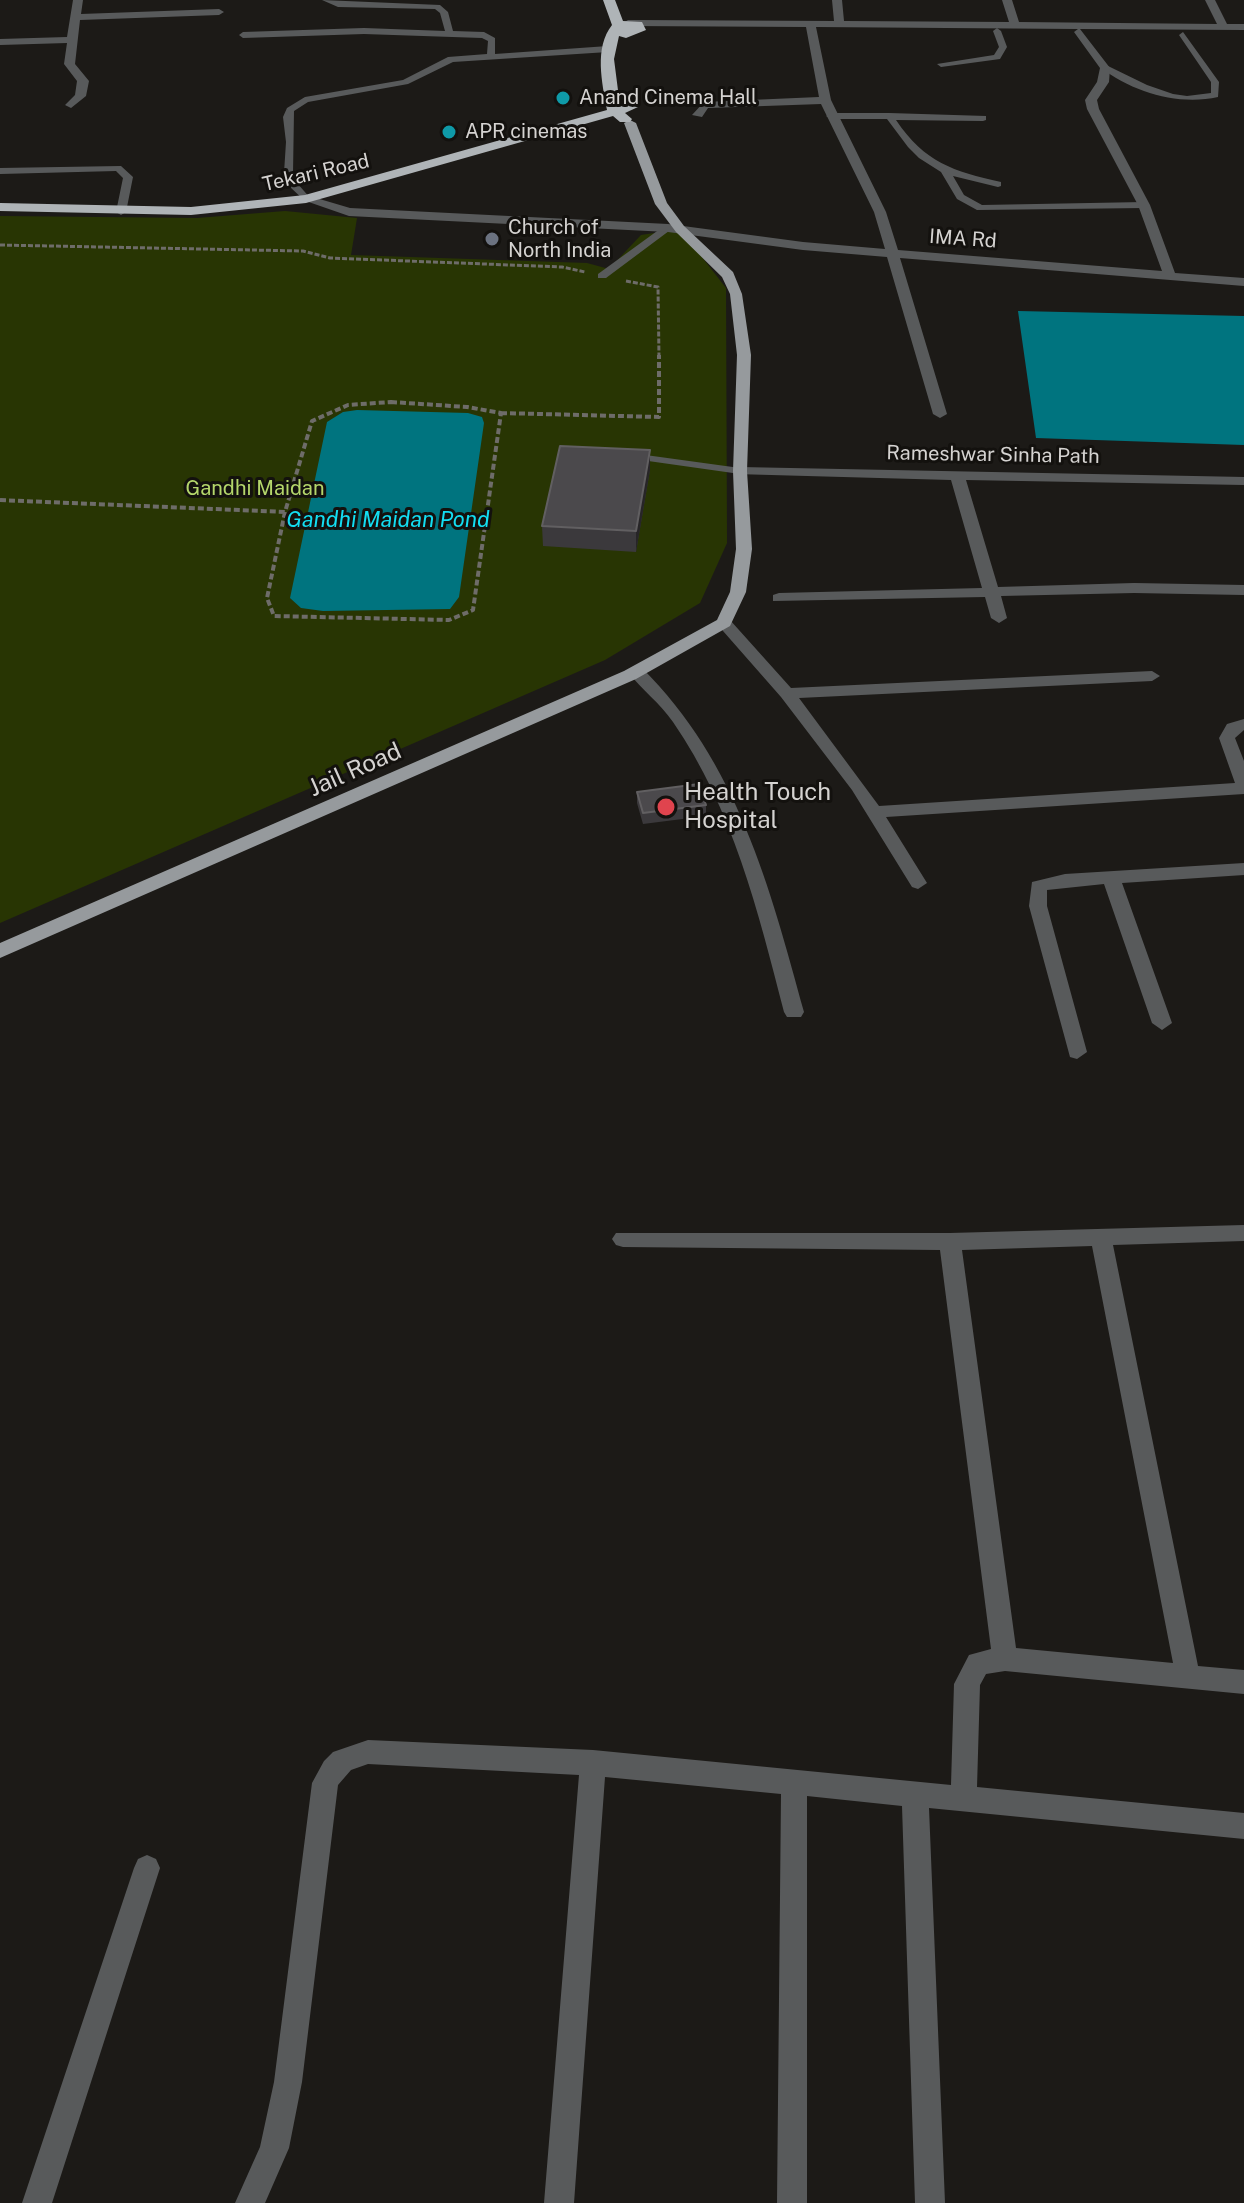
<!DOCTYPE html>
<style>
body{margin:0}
canvas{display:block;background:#1c1a17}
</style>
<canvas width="1244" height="2203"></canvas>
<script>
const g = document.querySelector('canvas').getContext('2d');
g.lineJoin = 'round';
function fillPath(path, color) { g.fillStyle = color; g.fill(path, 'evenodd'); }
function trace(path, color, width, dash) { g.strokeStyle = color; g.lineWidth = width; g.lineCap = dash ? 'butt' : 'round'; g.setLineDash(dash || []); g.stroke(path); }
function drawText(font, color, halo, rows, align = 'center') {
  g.font = font + ' "Public Sans",sans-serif'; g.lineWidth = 6; g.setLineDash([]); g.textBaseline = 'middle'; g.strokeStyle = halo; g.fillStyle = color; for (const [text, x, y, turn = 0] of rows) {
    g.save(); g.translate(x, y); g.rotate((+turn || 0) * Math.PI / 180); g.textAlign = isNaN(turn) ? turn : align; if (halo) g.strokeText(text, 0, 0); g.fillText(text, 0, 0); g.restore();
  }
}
const green = new Path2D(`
 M285,211L357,218L351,255L587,263L609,269L641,235L680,229L726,288L727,543L700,603L605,660L0,923V216L197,218Z`);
const water = new Path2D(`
 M1018,311L1244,316V445L1036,438Z
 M357,410L468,413L482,417L484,423L459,597L450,609L323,611L301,608L290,598L327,422L343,412Z`);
const pathFar1 = new Path2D(`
 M0,245L303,251L330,258L562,267L585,272
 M626,281L658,287L659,357`);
const path = new Path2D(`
 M391,402L467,407L501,413L473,610L449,620L274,616L267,598L285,512L312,421L348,405Z
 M501,413L659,417V355
 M0,500L285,512`);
const lane = new Path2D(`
 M322,0L440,5L448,12L453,31L484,32L495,38V54L608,46L612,49L608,52L453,62L408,84L308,102L294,111L293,173L297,183L311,199L306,202L289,186L284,173L286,142L283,117L287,108L305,97L403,80L448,57L487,54L488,41L482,38L364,34L243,38L239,35L243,32L364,28L445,31L440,13L435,9L338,7Z
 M997,28L1001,31L1007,47L1000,59L941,67L937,64L994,55L999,47L993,31Z
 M1183,32L1219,82L1218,97C1178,106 1133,92 1101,68L1108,66L1147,85L1173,94L1187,96L1211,93V82L1179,35Z
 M889,113L986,116V120L983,121L896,120C925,163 953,171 1001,182V186L998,187L953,176L964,195L982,205L1144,202L1149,205L1144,208L977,210L957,199L941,172L919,158L908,147L887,119H831L826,116L831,113Z
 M121,166L133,177L126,212L121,215L116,212L123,178L116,171L0,174V168Z
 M664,226L673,228L606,278H598V274Z
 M631,453L740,468L746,471L740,474L627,458L625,456Z`);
const street = new Path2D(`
 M73,0H83L81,14L219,9L224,12L219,15L80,20L75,64L89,81L86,96L71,108L65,105L75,95L77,81L64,64L67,43L0,45V39L67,37Z
 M832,0H842L844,21L1009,22L1002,0H1012L1019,22L1217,24L1205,0H1215L1227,24H1244V30L1080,29L1110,68L1109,82L1097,100L1099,109L1150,205L1175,273L1244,278V286L900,258L947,414L940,418L933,414L887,257L803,250L668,232L349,216L300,199L306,195L350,208L668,224L803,242L885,249L874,212L821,104L708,108L702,117L692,115L704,102L819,97L806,27L628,26L623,23L628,20L834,21ZM816,27L1078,29L1074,32L1100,68L1097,82L1085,100L1087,109L1138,205L1162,271L898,250L886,212L831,100Z
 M740,467L1244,477V485L966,480L998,587L1134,583L1244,585V595L1134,593L1001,596L1007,618L999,623L991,618L985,597L773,601V595L779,593L982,588L951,480L735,474L733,471Z
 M724,618L730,620L791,688L1152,671L1160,676L1152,681L799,698L879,806L1235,783L1219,738L1227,724L1244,719V730L1235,738L1244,761V794L886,817L927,883L918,889L912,887L852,790L781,697L716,623Z
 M636,667L642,668C737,762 770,887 804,1012L801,1017H787L784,1012C758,911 733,809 673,722C660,703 642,690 628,672Z
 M1244,863V875L1122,883L1172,1023L1162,1030L1152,1023L1104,884L1047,890V906L1087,1052L1077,1059L1070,1057L1029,906L1032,882L1065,874Z
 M1244,1225V1241L1113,1245L1198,1666L1244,1670V1694L1005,1671L986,1674L980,1685L977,1787L1244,1813V1839L929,1808L945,2203H915L902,1806L807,1796V2203H777L781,1794L605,1777L574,2203H544L579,1775L368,1764L351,1770L338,1785L302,2082L289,2148L265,2203H235L260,2147L274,2082L312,1783L324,1761L333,1752L368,1740L593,1750L951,1785L954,1684L969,1655L991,1649L940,1250L623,1247L616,1245L612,1239L616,1233H950ZM1092,1246L1173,1663L1016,1648L962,1250Z
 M147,1855L156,1859L160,1868L52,2203H22L134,1868L138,1859Z`);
const primary = new Path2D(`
 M630,120L636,123L667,203L684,226L733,272L742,294L751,355L747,471L752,549L746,592L730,626L636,679L0,958V943L624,671L717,620L730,592L736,549L733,471L737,355L730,294L722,277L676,232L655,204L624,123Z`);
const highway = new Path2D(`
 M603,0H615L623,21L642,22L646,30L626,38L619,36L614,59L620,106L631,103L638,107L625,113L632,119L630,122H620L613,116L306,203L191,215L0,211V203L191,207L305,195L607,110C602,82 594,48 612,25Z`);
const wall = new Path2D(`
 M650,470L636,552L543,546L542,526Z
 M637,792L706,805V816L643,824L637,803Z`);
const shadedWall = new Path2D(`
 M650,450V470L636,552V531Z`);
const building = new Path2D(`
 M560,446L650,450L636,531L542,526Z
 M699,784L706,805L643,813L637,792Z`);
const markers = [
 [563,98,8,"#0f9aa8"],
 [449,132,8,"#0f9aa8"],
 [492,239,8,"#6b7280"],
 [666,807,10,"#e0444e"]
];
const farPoinames = [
 ["Anand Cinema Hall",579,98],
 ["APR cinemas",465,132],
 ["Church of",508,228],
 ["North India",508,251]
];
const farStreetnames = [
 ["Tekari Road",316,173,-13],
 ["IMA Rd",963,239,4],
 ["Rameshwar Sinha Path",993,455,1]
];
const farParknames = [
 ["Gandhi Maidan",255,489]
];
const farWaternames = [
 ["Gandhi Maidan Pond",388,520]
];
const streetNames = [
 ["Jail Road",355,770,-24]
];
const poiNames = [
 ["Health Touch",684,793],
 ["Hospital",684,821]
];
fillPath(green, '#283503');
fillPath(water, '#00747f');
trace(pathFar1, '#6e6c69', 3, [5, 2]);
trace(path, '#6e6c69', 4, [6, 3]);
fillPath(lane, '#585a5b');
fillPath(street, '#585a5b');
fillPath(primary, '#969a9d');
fillPath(highway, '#afb4b7');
fillPath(wall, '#3b393c');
fillPath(shadedWall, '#272527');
fillPath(building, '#4b494c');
trace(building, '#615f61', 2);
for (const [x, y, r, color] of markers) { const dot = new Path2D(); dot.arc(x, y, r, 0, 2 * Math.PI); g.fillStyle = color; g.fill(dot); trace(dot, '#13110e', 3); }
drawText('20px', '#d5d3d1', '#13110e', farPoinames, 'left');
drawText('20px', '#d5d3d1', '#13110e', farStreetnames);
drawText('20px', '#b4d66b', '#13110e', farParknames);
drawText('italic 22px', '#13def2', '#13110e', farWaternames);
drawText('24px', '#d5d3d1', '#13110e', streetNames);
drawText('24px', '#d5d3d1', '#13110e', poiNames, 'left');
</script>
